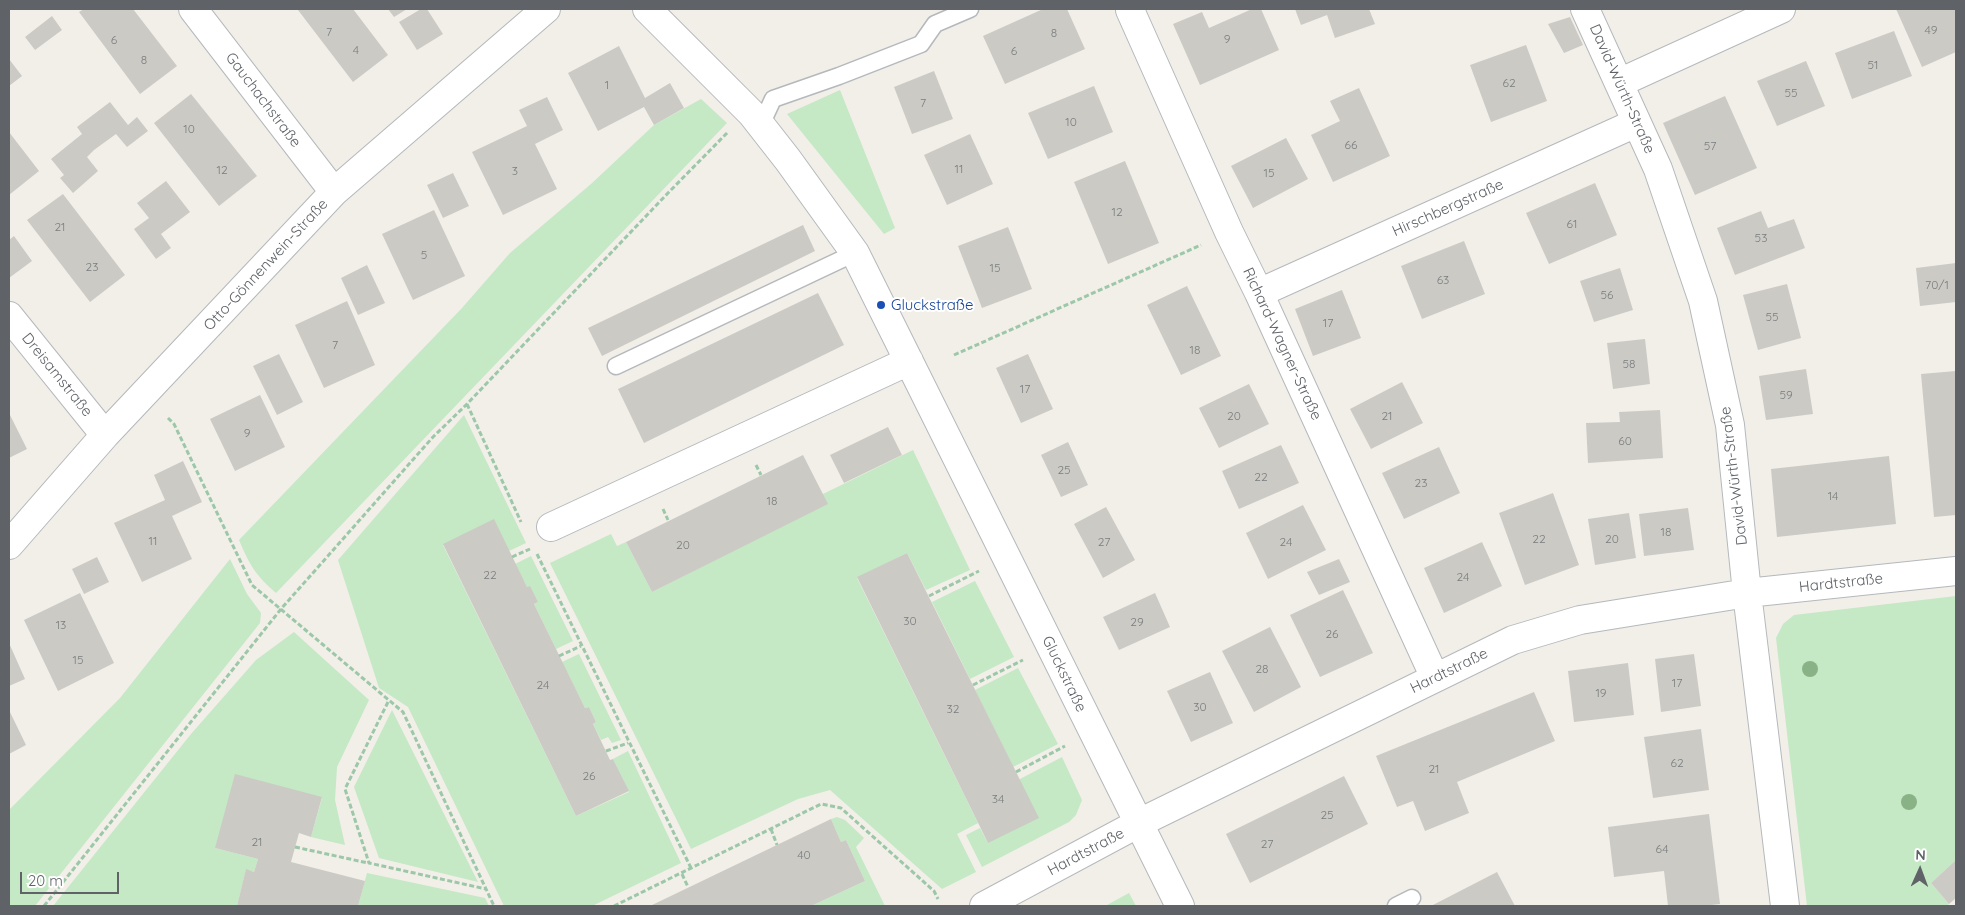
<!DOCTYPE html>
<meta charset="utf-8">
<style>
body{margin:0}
#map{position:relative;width:1965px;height:915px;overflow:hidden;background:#f1efe8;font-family:Quicksand,sans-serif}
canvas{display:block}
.frame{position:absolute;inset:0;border:10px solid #5f6368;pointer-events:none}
.north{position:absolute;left:1895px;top:845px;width:50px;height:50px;-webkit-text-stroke:4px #fff;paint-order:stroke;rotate:2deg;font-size:14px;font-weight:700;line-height:20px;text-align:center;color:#5f6368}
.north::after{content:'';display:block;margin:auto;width:18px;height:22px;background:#5f6368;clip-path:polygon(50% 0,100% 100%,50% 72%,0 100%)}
.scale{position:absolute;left:20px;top:872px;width:99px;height:22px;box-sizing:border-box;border:2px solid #5f6368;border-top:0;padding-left:6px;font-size:15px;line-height:18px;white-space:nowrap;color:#5f6368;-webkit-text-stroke:4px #fff;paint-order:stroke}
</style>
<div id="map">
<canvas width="1965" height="915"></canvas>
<div class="frame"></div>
<div class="north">N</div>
<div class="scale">20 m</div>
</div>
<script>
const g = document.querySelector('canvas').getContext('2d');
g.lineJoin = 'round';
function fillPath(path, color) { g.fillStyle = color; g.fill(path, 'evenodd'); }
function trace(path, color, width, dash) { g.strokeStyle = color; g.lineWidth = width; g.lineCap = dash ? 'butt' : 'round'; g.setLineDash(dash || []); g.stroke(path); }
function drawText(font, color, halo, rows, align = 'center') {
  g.font = font + ' Quicksand,sans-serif'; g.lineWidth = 4; g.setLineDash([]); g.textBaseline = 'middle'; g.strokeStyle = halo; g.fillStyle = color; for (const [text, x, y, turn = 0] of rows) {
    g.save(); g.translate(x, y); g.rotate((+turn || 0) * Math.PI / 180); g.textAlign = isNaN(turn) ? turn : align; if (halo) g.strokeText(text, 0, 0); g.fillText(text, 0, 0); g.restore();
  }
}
const green = new Path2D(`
 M840,90L895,228L884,234L787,114Z
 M701,99L727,123L276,593C256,576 249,564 239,540L462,308L510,253L591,184L654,125Z
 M464,415L526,543L509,551L443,545L576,816L629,792L613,759L628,751L681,863L592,906H504L408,707L379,688L338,560Z
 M913,450L970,570L926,590L907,553L857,578L978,823L957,834L976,872L942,889L830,790L798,799L691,849L550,563L611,534L617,546L626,542L652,592L740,547L823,494Z
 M531,556L573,641L556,649L534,604L538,602L527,587L515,564Z
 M230,559L247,594L261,613L260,623L35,906H9V810L120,698Z
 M975,581L1014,657L970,679L932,602Z
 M1956,596V860L1931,883L1949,904L1947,906H1807L1776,638L1783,624L1794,615Z
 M294,632L369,700L337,767L335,800L345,845L311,837L322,798L215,848L258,859L254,872L246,870L237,906H53L191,734L256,660Z
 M579,654L621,740L612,743L608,737L601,740L593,724L596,722L589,707L585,708L562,662Z
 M1018,668L1058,744L1013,767L975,690Z
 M392,710L478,882L379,858L354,787Z
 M1062,757L1082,800L1076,815L1069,822L982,867L966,835L980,828L988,843L1020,779Z
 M837,817L845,820L864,838L856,847L885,906H811L865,881L846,840L841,842L831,819Z
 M367,873L485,898L489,906H358Z
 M1129,893L1136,906H1108L1107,905Z`);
const building = new Path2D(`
 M84,9H133L177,66L140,94L79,12Z
 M299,9H353L388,55L353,82L298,10Z
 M388,9H407L394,17Z
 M421,9H427L443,34L417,50L399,22Z
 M1043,9H1067L1085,49L1005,84L983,36Z
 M1252,9H1261L1279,50L1200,85L1173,24L1202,12L1209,28Z
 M1295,9H1369L1375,24L1335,38L1327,15L1301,25Z
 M1896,9H1956V52L1922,67Z
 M52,16L62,30L35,50L25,37Z
 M1570,17L1583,45L1564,53L1548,24Z
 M1894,31L1912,76L1852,99L1835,53Z
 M1526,45L1547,101L1491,122L1470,65Z
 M619,46L645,98L670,83L684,108L654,125L644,107L598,131L568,73Z
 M9,59L22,76L9,86Z
 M1806,61L1825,106L1777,126L1757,81Z
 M934,71L953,119L912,134L894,87Z
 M1094,86L1113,132L1048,159L1028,113Z
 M1359,88L1390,156L1333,182L1311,135L1340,121L1330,101Z
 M191,94L257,176L219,206L154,123Z
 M1725,96L1757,168L1695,195L1663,123Z
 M547,97L563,130L535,144L557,189L503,215L472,152L527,126L519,110Z
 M110,102L128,125L137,117L148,131L127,147L116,134L94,150L87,157L98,171L73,193L60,178L64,175L51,159L82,134L77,127Z
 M9,132L39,171L9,195Z
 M970,134L993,184L947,205L924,155Z
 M1286,138L1308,179L1253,208L1231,166Z
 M1125,161L1159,243L1108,264L1074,182Z
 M453,173L469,206L443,218L427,185Z
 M166,181L190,212L161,234L171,248L156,259L134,229L149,218L137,203Z
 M1595,183L1617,235L1549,264L1526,213Z
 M63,194L125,275L90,302L27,220Z
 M434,210L465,276L413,300L382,234Z
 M1761,211L1768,228L1794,219L1805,248L1735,275L1717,228Z
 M803,225L815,251L602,356L588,328Z
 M1008,227L1032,289L982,308L958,246Z
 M14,236L32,261L9,278V240Z
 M1464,241L1485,294L1422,319L1401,266Z
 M1956,263V302L1920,306L1916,268Z
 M367,265L385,303L358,315L341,278Z
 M1620,268L1633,310L1594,322L1580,281Z
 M1787,284L1801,338L1758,350L1743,295Z
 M1187,286L1221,356L1181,375L1147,305Z
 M1342,290L1361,338L1313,356L1295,309Z
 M818,293L844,345L644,443L618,389Z
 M347,301L375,365L324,388L295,325Z
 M1645,339L1650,384L1613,389L1607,343Z
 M279,354L303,402L277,415L253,366Z
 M1028,354L1053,409L1021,423L996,368Z
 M1806,369L1813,414L1766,420L1759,376Z
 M1956,371V515L1934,517L1921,374Z
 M1402,382L1423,423L1371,449L1350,409Z
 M1249,384L1269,424L1219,448L1199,408Z
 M260,395L285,447L235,471L210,419Z
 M1660,410L1663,458L1588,463L1586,423L1620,422L1619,412Z
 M9,413L27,449L9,458Z
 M888,427L902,455L844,483L830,455Z
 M1068,442L1088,485L1061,497L1041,455Z
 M1281,445L1299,483L1239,509L1222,471Z
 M1439,447L1460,493L1404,519L1382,473Z
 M803,455L828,504L652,592L626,542Z
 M1889,456L1896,524L1777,537L1771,469Z
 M183,461L202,502L172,516L192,559L142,582L114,523L165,500L154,475Z
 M1553,493L1579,565L1525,585L1499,513Z
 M1303,505L1326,550L1268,579L1246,533Z
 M1106,507L1135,560L1103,578L1074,524Z
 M1688,508L1694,550L1644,556L1639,514Z
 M1629,513L1636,558L1595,565L1588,519Z
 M494,519L527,587L530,586L538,602L534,604L585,708L589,707L596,722L593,724L610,760L613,759L629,791L576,816L443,544Z
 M1482,542L1502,586L1444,613L1424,568Z
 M907,553L1039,818L988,843L857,577Z
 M97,557L109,582L84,594L72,569Z
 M1339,559L1350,582L1319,595L1307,572Z
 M1343,590L1373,653L1320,677L1290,615Z
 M80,593L114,663L58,691L24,620Z
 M1155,593L1170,627L1119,650L1103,617Z
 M1270,627L1301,687L1254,712L1222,651Z
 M9,643L25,679L9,686Z
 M1694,654L1701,706L1661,712L1655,659Z
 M1628,663L1634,715L1574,722L1568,671Z
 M1210,672L1233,723L1191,742L1167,691Z
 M1534,692L1555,741L1457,782L1469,813L1425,831L1413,801L1397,807L1376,756Z
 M9,710L26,745L9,754Z
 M1701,729L1709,790L1653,798L1644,737Z
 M235,774L322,797L311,837L299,833L291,862L365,881L358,906H237L246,869L254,872L258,859L215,848Z
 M1344,776L1368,824L1250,883L1226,834Z
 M1709,814L1720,904L1702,906H1668L1664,871L1614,877L1608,827Z
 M831,819L841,842L846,840L865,881L811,906H650Z
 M1956,860V898L1949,904L1931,883Z
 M1497,872L1515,906H1431Z`);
const path = new Path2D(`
 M954,355L1201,245
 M467,404L521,522
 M168,418L174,424L252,585L403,712L494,906
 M756,465L761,475
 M663,509L668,520
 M537,554L691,868
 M512,557L530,549
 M929,596L979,571
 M559,656L581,646
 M973,685L1023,660
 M388,702L345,789L369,863L486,889
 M606,751L628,743
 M1016,772L1065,746
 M771,829L777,845
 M295,847L368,863
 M682,874L688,887
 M44,906L281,609L433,437L467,404L668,193L728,132
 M614,906L821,804L841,808L934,891L938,899`);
const lane = new Path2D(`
 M761,125L773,99L839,76L921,44L935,24L970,9
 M616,366L855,253
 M1396,906L1412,898`);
const street = new Path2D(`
 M193,9L334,192
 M647,9L752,114L788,160L855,253L1180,906
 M1585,9L1658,169L1703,301L1730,425L1747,593L1785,906
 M1130,10L1229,232L1259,293L1435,678
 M1619,83L1781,9
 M1259,293L1636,123
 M9,316L105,435
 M551,527L909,361
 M9,545L105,435L334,192L546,9
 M984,906L1139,823L1513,640L1580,620L1747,593L1956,571`);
const trees = [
 [1810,669],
 [1909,802]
];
const markers = [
 [881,305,5,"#1a4fb4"]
];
const numberNames = [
 ["49",1931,30],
 ["7",329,32],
 ["8",1054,33],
 ["9",1227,39],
 ["6",114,40],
 ["4",356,50],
 ["6",1014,51],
 ["8",144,60],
 ["51",1873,65],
 ["62",1509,83],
 ["1",607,85],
 ["55",1791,93],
 ["7",923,103],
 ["10",1071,122],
 ["10",189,129],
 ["66",1351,145],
 ["57",1710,146],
 ["11",959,169],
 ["12",222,170],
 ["3",515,171],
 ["15",1269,173],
 ["12",1117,212],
 ["61",1572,224],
 ["21",60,227],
 ["53",1761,238],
 ["5",424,255],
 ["23",92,267],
 ["15",995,268],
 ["63",1443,280],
 ["70/1",1937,285],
 ["56",1607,295],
 ["55",1772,317],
 ["17",1328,323],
 ["7",335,345],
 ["18",1195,350],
 ["58",1629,364],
 ["17",1025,389],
 ["59",1786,395],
 ["20",1234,416],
 ["21",1387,416],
 ["9",247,433],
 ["60",1625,441],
 ["25",1064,470],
 ["22",1261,477],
 ["23",1421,483],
 ["14",1833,496],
 ["18",772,501],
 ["18",1666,532],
 ["22",1539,539],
 ["20",1612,539],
 ["11",153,541],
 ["27",1104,542],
 ["24",1286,542],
 ["20",683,545],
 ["22",490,575],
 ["24",1463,577],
 ["30",910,621],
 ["29",1137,622],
 ["13",61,625],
 ["26",1332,634],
 ["15",78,660],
 ["28",1262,669],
 ["17",1677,683],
 ["24",543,685],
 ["19",1601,693],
 ["30",1200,707],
 ["32",953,709],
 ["62",1677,763],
 ["21",1434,769],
 ["26",589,776],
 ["34",998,799],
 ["25",1327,815],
 ["21",257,842],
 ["27",1267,844],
 ["64",1662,849],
 ["40",804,855]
];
const streetNames = [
 ["David-Würth-Straße",1622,89,66],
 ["Gauchachstraße",263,100,53],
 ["Hirschbergstraße",1448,208,-24],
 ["Otto-Gönnenwein-Straße",266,265,-47],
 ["Richard-Wagner-Straße",1282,344,65],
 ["Dreisamstraße",57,375,51],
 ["David-Würth-Straße",1734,476,-97],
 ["Hardtstraße",1841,583,-6],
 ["Hardtstraße",1449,671,-26],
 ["Gluckstraße",1064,674,64],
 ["Hardtstraße",1086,852,-28]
];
const transitNames = [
 ["Gluckstraße",891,305]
];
fillPath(green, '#c5e8c5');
fillPath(building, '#cccac5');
trace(lane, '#b5b8bc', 19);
trace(street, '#b5b8bc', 30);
trace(path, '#9cc7a9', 3, [5, 2.5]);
trace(lane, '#fff', 16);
trace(street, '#fff', 28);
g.fillStyle = '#89b387';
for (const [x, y] of trees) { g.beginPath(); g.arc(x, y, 8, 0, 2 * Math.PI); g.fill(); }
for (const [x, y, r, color] of markers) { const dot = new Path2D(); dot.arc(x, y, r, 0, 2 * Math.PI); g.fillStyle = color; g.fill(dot); trace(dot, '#fff', 2); }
drawText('12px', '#7a7d7f', null, numberNames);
drawText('15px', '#5f6368', '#fff', streetNames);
drawText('15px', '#164399', '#fff', transitNames, 'left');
</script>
